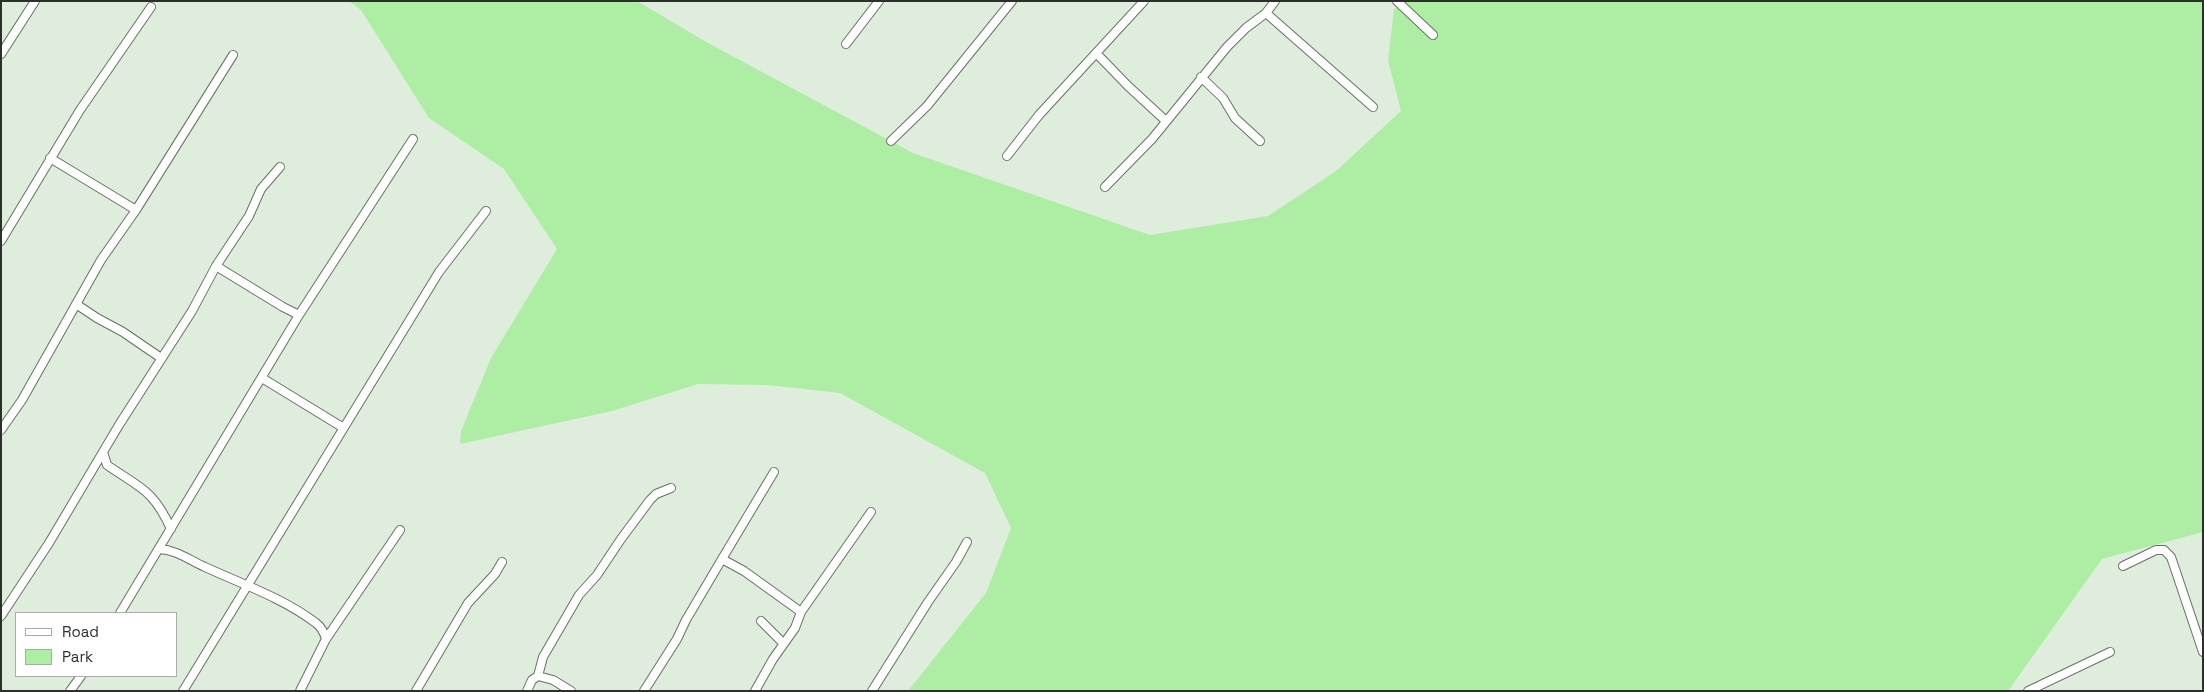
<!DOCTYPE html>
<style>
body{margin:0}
#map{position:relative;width:2204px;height:692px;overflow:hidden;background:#dfeddd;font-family:"Space Grotesk",sans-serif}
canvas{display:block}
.frame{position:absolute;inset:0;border:2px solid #2b302a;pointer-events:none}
.legend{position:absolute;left:15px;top:612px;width:162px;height:65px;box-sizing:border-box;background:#fff;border:1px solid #aaacaa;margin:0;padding:6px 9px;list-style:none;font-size:15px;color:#2b302a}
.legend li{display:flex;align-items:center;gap:10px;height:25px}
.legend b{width:25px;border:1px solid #aaacaa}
</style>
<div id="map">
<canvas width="2204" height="692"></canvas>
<div class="frame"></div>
<ul class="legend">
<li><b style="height:6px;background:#fff"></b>Road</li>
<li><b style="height:14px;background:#aeeda4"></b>Park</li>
</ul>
</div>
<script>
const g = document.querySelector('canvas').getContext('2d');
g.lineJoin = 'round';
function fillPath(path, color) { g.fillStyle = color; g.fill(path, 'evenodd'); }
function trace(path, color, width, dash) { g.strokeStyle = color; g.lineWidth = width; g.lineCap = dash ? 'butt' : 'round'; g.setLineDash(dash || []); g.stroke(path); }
const green = new Path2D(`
 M349,1H637L708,43L913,153L1150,235L1268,216L1336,171L1401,111L1388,60L1394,9L1407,1H2203V532L2102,559L2008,691H908L986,593L1011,528L985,473L840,393L768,385L698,384L612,411L460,444L461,431L491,358L557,249L504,169L429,118L361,10Z`);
const street = new Path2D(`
 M1397,1L1433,35
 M1266,13L1373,107
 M846,44L879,1
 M1096,53L1128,86L1166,121
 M1,54L35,1
 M1201,77L1223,98L1235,118L1260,141
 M891,141L927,106L1012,1
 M1007,156L1039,115L1144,1
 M50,158L136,210
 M1105,187L1152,139L1227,47L1246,28L1266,13L1275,1
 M1,241L80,110L151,7
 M216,266L283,307L299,315
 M76,304L97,318L123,332L161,358
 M262,378L342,427
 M1,430L22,400L101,260L136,210L233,55
 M103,452L107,465C140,488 153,489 171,529
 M159,549C177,550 189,560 205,567C242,584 283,598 316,623C321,627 324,632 326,639
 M722,559L774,472
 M2123,566L2156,550H2164L2171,557L2203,652
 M120,613L299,315L413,139
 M1,616L49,543L119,425L192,311L216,266L249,216L261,189L280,167
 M761,621L783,643
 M538,676L553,680L571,691
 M70,691L81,676
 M183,691L439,272L486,211
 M300,691L326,639L400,530
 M416,691L468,603L495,574L502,562
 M527,691L532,680L538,676L543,657L579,595L597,575L621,539L650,500L656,494L671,488
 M644,691L677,639L686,620L722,559L744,571L801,612
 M755,691L773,659L795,628L801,612L871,512
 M872,691L928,602L956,562L967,542
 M2028,691L2110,652`);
fillPath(green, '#aeeda4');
trace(street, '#667264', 10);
trace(street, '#fff', 8);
</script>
